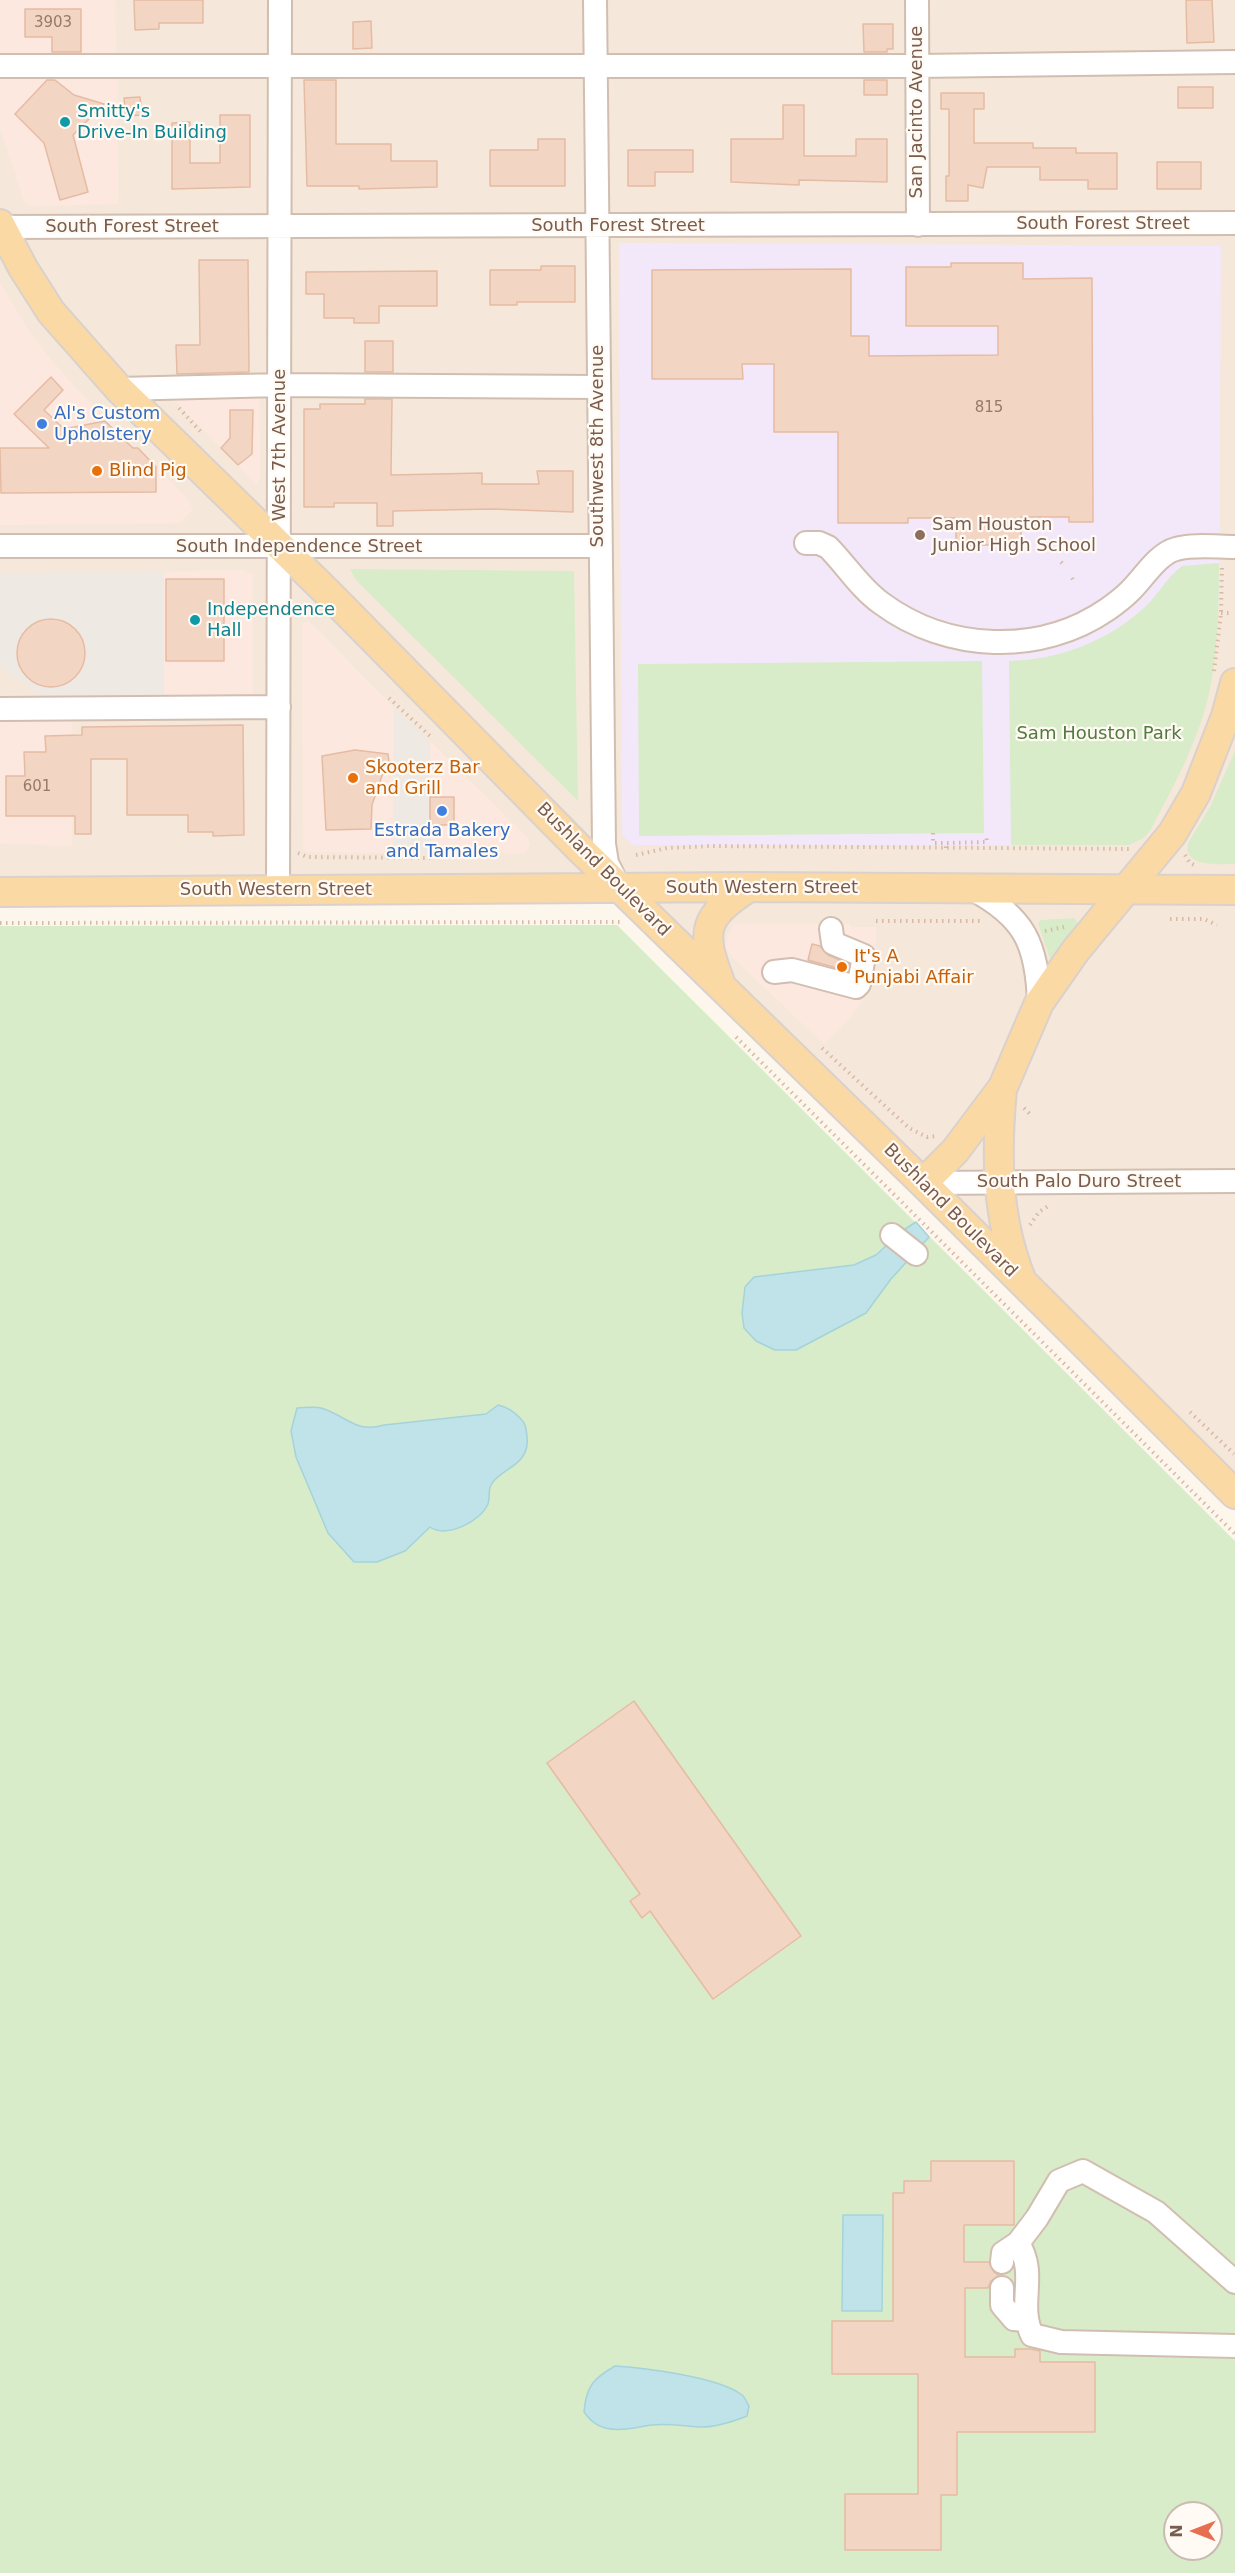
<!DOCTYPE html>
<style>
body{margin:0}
#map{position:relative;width:1235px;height:2573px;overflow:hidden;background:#fdf6ec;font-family:"DejaVu Sans",sans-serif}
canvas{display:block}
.north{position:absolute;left:1163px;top:2501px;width:60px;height:60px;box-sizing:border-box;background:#fffaf3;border:2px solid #cabbb1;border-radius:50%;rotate:270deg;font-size:16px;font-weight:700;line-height:24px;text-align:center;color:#7a5c4d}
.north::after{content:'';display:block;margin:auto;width:21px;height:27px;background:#e76f51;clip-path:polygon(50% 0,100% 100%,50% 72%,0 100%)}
</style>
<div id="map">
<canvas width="1235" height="2573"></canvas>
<div class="north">N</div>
</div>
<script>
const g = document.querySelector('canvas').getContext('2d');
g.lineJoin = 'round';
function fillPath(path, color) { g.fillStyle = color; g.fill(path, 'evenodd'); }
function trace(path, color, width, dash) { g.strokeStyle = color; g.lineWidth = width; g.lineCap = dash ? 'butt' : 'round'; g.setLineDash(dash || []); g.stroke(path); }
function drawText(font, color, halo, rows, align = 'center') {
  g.font = font + ' "DejaVu Sans",sans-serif'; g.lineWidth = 4.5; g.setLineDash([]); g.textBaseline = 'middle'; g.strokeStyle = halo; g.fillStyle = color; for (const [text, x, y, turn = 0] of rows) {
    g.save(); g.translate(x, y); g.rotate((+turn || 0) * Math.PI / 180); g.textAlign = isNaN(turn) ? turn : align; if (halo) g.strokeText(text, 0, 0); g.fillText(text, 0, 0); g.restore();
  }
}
const residential = new Path2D(`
 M0,0H1235V1508L630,892L0,893Z`);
const commercial = new Path2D(`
 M0,0H115L116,59H0Z
 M0,73L117,74L118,204L31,206L24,201L0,128Z
 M0,283L29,331L47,355L74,386L187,498L192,510L179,523L0,525Z
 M171,397H259L260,478L256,484Z
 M241,570L253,574V699H164V572Z
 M309,621L394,708L393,853L308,852L303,849L302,623Z
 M72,718V846L0,843V719Z
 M430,741L527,837L530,844L525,853L431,854Z
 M733,924H849L851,927H876V962L865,996L852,1015L824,1044L729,954L725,946Z`);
const industrial = new Path2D(`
 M164,572V699L49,701L0,667V573Z
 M394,708L430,741L431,854L393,853Z`);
const education = new Path2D(`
 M619,243L1221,246L1219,598L1210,685L1185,759L1169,795L1144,838L1129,845H633L622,835Z`);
const green = new Path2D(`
 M1219,563C1219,603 1218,644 1211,684C1202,734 1175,784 1151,829L1144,838L1129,845H1011L1009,661C1059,660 1108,641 1145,607C1158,595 1168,576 1182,566Z
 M350,569L574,571L578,801L356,580Z
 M982,661L984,833L639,836L638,664Z
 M1235,751V864C1221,864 1182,868 1188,843L1210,807Z
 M1074,918L1078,923L1077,927L1051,962L1038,923L1041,920Z
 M617,925L1235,1541V2573H0V926ZM1175,2513H1211V2549H1175Z`);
const water = new Path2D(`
 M916,1222L929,1237L891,1279L866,1313L796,1350H775L756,1341L744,1328L742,1313L745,1287L754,1277L854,1265L876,1255L902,1231Z
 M498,1405C508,1407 514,1412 521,1419C526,1424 526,1429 527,1436C531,1466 500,1468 491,1485C488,1491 490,1498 488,1504C481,1521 446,1539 430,1527L405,1551L377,1562H354L328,1533L296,1457L291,1431L297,1408C304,1408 314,1406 321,1408C346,1415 355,1434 384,1425L486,1414Z
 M843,2215H883L882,2311H842Z
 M615,2366C645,2368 719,2377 742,2395C745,2397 747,2403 749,2406L747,2416C732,2422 715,2428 698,2427C683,2426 667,2423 652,2425C636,2427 622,2432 605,2428C595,2425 590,2420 584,2412C586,2386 594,2378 615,2366Z`);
const building = new Path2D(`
 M134,0H203V23H159V29L135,30Z
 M1186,0H1212L1214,42L1187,43Z
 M25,9H81V52H52V37H25Z
 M371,21L372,48L353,49V22Z
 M863,24H893V49H887V52H864Z
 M47,80H55L74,95L104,104L73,135L88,192L60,200L44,143L15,114Z
 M304,80H336V144H391V161H437V187L359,189V186H307Z
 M864,80H887V95H864Z
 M1178,87H1213V108H1178Z
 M941,93H984V109H974V143H1033V148H1076V153H1117V189H1088V180H1040V167H987L983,188L968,185V201H946V176H949V109H941Z
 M140,97L142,115L126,116L124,98Z
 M783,105H804V156H856V139H887V182L799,180V185L731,182V139H783Z
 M220,115H250V187L172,189V123L190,122V163H220Z
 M538,139H565V186H490V150H538Z
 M628,150H693V172H655V186H628Z
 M1157,162H1201V189H1157Z
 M199,260H248L249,372L177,374L176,345H200Z
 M951,263H1023V279L1092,278L1093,522H1069V517H1021V545H956V518H908V523H838V432H774V364H742L743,379H652V270L851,269V336H869V356L998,355V326H906V267H951Z
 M541,266H575V302H517V305H490V270H541Z
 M437,271V306H379V323H354V318H324V294H306V272Z
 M365,341H393V372H365Z
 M51,377L63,390L44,410L64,429L105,421L133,448H138L156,467V492L1,493L0,448H49L14,414Z
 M365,399H392L391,475L482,473V484H539L537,471H573V512L492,509L393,511V526H377V503H334V507H304V409H320V404H365Z
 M230,410H253L252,454L238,465L221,448L230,438Z
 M166,579H224V661H166Z
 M17 653a34 34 0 1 1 68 0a34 34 0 1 1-68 0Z
 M243,725L244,835L213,836V832H188V815H127V759H91V834H75V816H6V776H25L24,752H46L45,736L82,735V727Z
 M355,750L388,754L390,770H384L372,805L371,829L326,830L322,756Z
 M430,797H454V825H430Z
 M812,944L820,946L828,955L849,964L848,971L808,960Z
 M634,1701L801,1936L713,1999L650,1911L642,1918L630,1901L640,1894L547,1763Z
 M931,2161H1014V2225H964V2262H989L994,2272L999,2275L991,2281L988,2288H965V2357H1015V2349H1031L1040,2351V2362H1095V2432H957V2495H941V2550H845V2494H918V2374H832V2321H893V2193H904V2181H931Z`);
const path = new Path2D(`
 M179,408L201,432
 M1061,562L1064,565
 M1072,578L1074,581
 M1221,613H1232
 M1214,671L1221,613L1222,565
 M389,698L430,736
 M933,833V843H946
 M946,848V843L987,842L986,834
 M298,853L307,857L431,858
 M636,855L667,848L711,846L1130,849
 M1185,855L1190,863L1196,866
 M1170,919H1204L1217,925
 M876,921H983
 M0,923L620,922
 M1045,931L1064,927
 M736,1037L1235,1534
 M822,1048L909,1128L927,1137L937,1136
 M1024,1108L1032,1116
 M1030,1225L1039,1212L1050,1205
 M1190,1412L1234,1454`);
const minor = new Path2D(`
 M595,0L604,844L607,863L616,881
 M917,0L918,225
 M0,66H917L1235,62
 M0,227L1235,223
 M119,389L280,385L598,387
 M806,543H819L828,547C846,565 860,588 881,603C947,652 1040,656 1108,609C1115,604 1123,598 1129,592C1143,579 1157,554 1176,549C1193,544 1217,547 1235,547
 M0,546H599
 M0,709L279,707
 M972,889C1025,917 1037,944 1039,1003
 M278,890L280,0
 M774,972L792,970L856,987L859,984L864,956L833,943L831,929
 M923,1183L1235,1181
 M892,1235L916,1254
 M1018,2243L1037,2218L1059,2181L1083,2171L1156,2212L1235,2282
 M1002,2262L1003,2253L1018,2243C1038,2275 1017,2303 1032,2335L1061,2342L1235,2346
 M1002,2288V2305L1014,2319L1025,2320`);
const major = new Path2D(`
 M0,224L23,268L51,312L119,389L328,593L579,848L923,1183L1235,1494
 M0,892L749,887L1235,890
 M720,982C700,931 703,917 749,887
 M1002,1089C996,1155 996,1216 1021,1279
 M923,1183L955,1151L1003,1087L1039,1003L1076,950L1172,834L1196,793L1226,716L1235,683`);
const markers = [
 [65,122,6,"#0f9aa8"],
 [42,424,6,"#3f7fe0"],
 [97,471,6,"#e8710a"],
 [920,535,6,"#8d6e63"],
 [195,620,6,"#0f9aa8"],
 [353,778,6,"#e8710a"],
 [442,811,6,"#3f7fe0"],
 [842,967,6,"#e8710a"]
];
const numberNames = [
 ["3903",53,23],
 ["815",989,408],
 ["601",37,787]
];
const cultureNames = [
 ["Smitty's",77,112],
 ["Drive-In Building",77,133],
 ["Independence",207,610],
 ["Hall",207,631]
];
const streetNames = [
 ["San Jacinto Avenue",917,112,-90],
 ["South Forest Street",1103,224],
 ["South Forest Street",618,226],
 ["South Forest Street",132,227],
 ["West 7th Avenue",280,445,-90],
 ["Southwest 8th Avenue",598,446,-90],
 ["South Independence Street",299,547],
 ["Bushland Boulevard",603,870,45],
 ["South Western Street",762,888],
 ["South Western Street",276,890],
 ["South Palo Duro Street",1079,1182],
 ["Bushland Boulevard",950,1211,45]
];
const shopNames = [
 ["Al's Custom",54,414],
 ["Upholstery",54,435],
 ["Estrada Bakery",442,831,"center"],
 ["and Tamales",442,852,"center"]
];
const foodNames = [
 ["Blind Pig",109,471],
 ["Skooterz Bar",365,768],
 ["and Grill",365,789],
 ["It's A",854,957],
 ["Punjabi Affair",854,978]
];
const educationNames = [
 ["Sam Houston",932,525],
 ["Junior High School",932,546]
];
const parkNames = [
 ["Sam Houston Park",1099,734]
];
fillPath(residential, '#f5e8da');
fillPath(commercial, '#fde8e0');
fillPath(industrial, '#efe9e4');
fillPath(education, '#f3e8fa');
fillPath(green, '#d8ecc9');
fillPath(water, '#bfe3e8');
trace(water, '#a5d3da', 1.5);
fillPath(building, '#f3d5c3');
trace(building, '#e6bba3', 1.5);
trace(minor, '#d1beb0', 26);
trace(major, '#dad1cd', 32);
trace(path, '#d9b8a5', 4, [1.5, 4.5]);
trace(minor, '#fff', 22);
trace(major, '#fbd9a5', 28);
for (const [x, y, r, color] of markers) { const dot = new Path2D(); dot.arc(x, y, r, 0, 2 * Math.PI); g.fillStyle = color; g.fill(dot); trace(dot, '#fffaf3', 2); }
drawText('15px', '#987a6a', null, numberNames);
drawText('18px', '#0d838f', '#fffaf3', cultureNames, 'left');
drawText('18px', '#7a5c4d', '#fffaf3', streetNames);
drawText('18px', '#366cbe', '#fffaf3', shopNames, 'left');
drawText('18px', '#c56008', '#fffaf3', foodNames, 'left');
drawText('18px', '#785e54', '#fffaf3', educationNames, 'left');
drawText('18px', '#537a41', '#fffaf3', parkNames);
</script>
